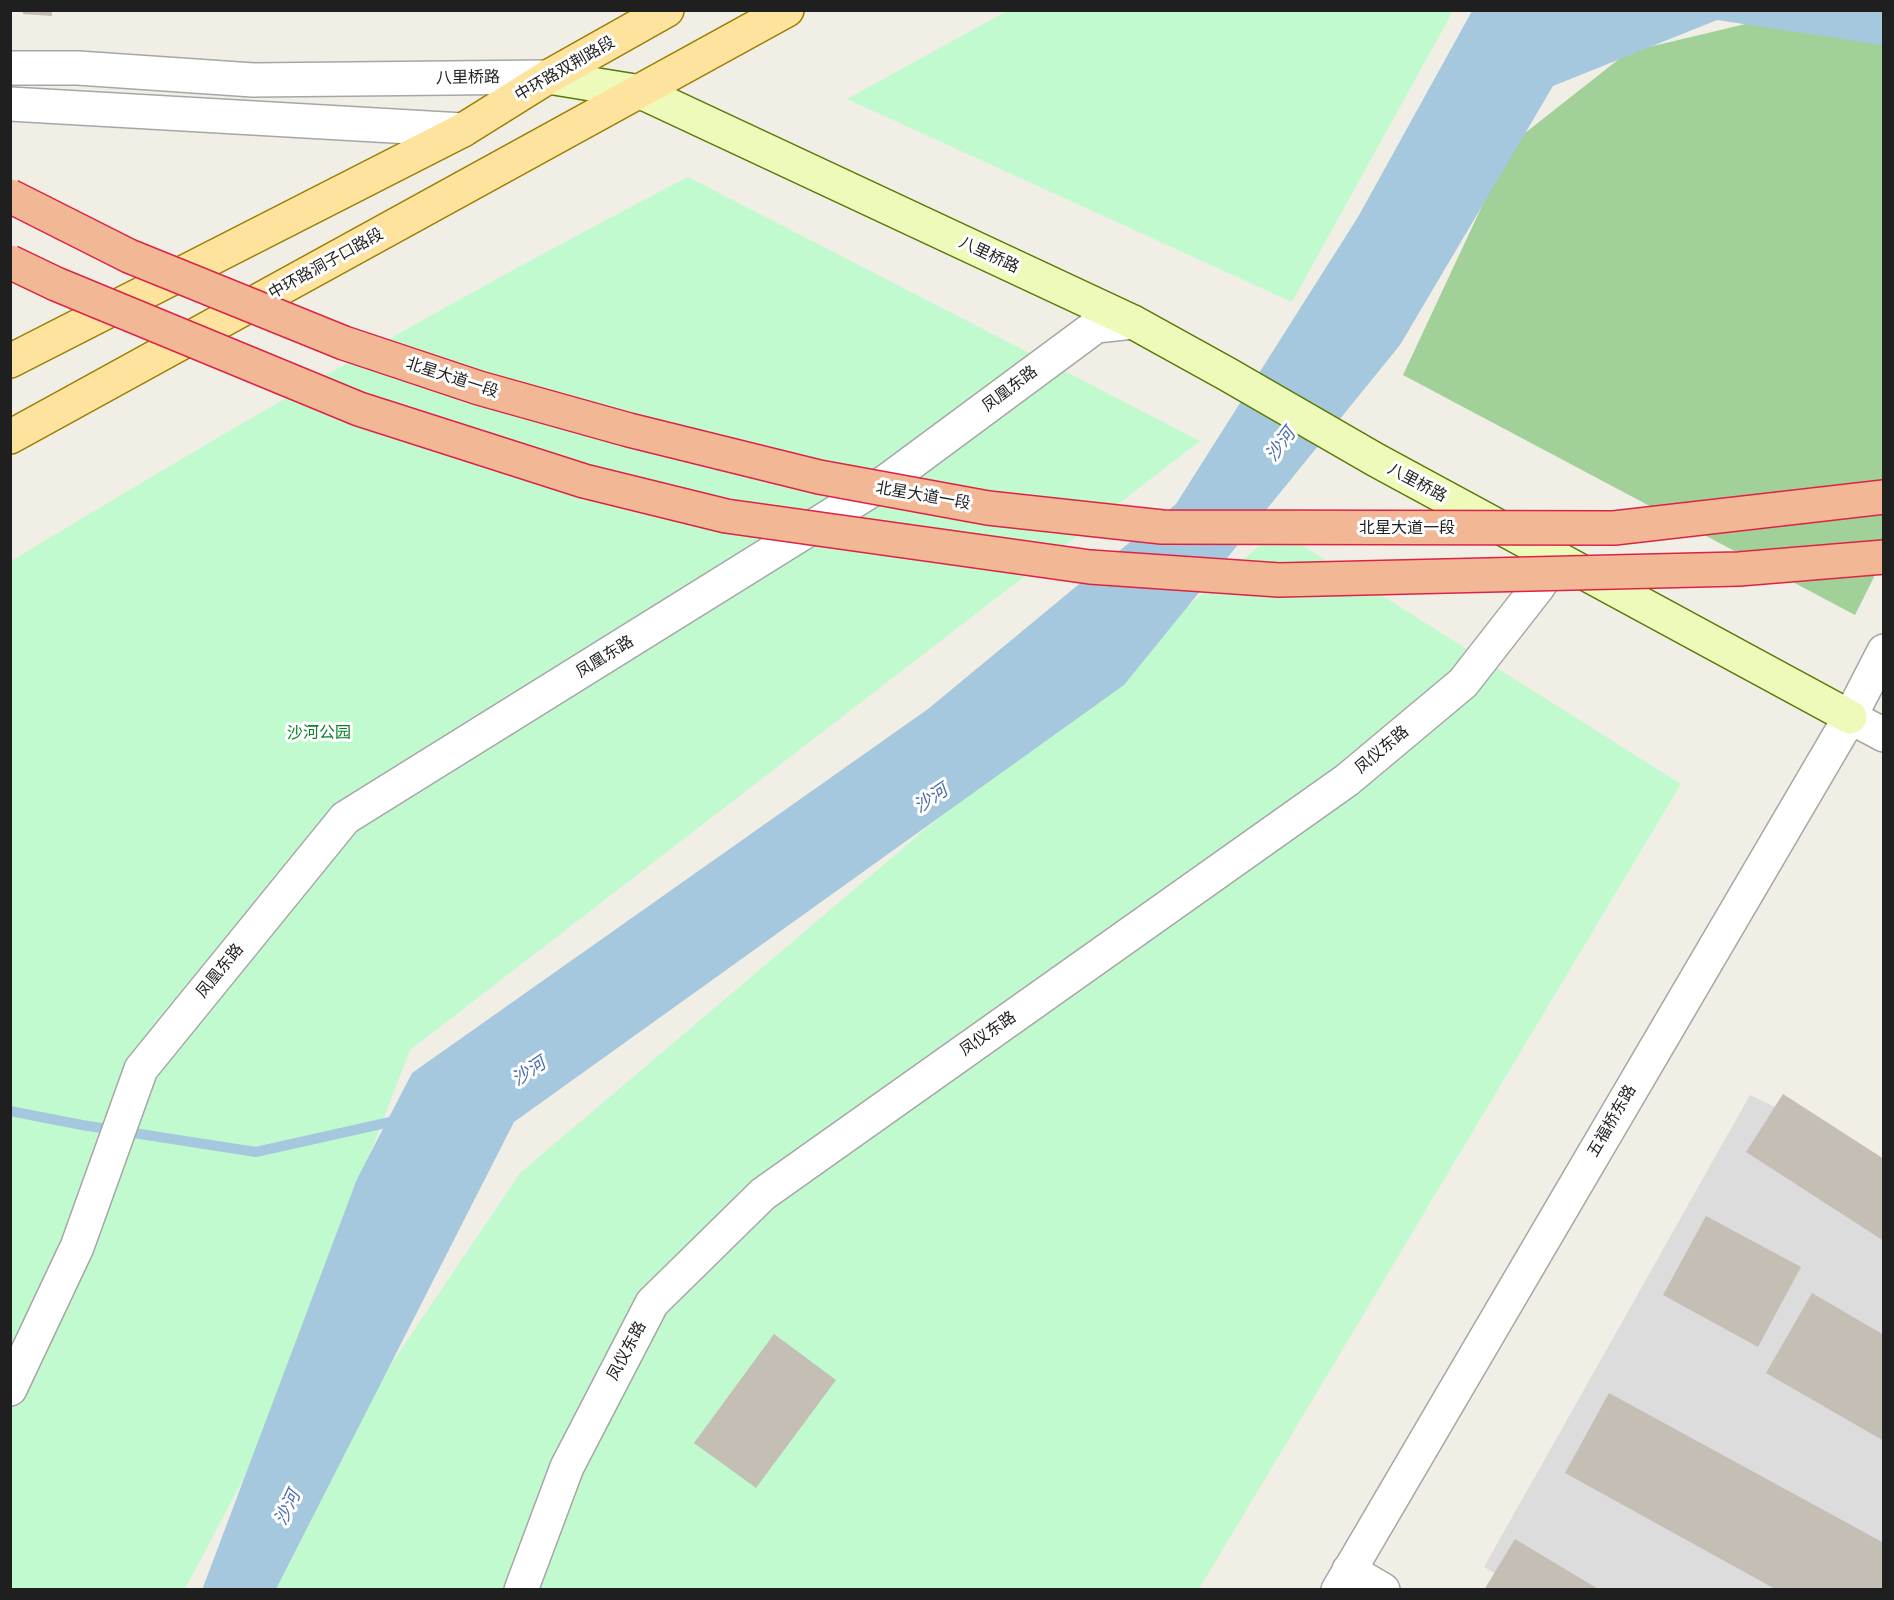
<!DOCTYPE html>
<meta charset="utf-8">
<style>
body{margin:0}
#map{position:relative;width:1894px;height:1600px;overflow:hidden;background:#f0eee5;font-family:"PT Sans",sans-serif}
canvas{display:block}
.frame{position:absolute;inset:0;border:12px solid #1f1f1f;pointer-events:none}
</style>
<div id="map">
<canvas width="1894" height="1600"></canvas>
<div class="frame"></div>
</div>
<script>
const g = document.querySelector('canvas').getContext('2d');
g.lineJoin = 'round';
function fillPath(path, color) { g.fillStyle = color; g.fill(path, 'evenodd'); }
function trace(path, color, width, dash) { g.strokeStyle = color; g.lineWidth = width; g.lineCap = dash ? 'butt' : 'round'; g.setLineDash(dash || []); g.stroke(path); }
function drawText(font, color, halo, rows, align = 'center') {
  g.font = font + ' "PT Sans","Noto Sans SC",sans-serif'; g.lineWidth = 6; g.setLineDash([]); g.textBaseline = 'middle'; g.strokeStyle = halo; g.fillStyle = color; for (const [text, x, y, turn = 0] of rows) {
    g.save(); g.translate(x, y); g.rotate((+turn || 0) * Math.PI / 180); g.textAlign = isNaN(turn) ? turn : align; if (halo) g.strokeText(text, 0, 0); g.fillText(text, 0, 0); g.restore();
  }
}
const residential = new Path2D(`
 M1750,1095L1883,1159V1589H1522L1484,1567Z`);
const forest = new Path2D(`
 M1883,20V559L1855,615L1403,375L1511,144L1628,52L1754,22Z`);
const park = new Path2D(`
 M1007,11V10L1453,11L1292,302L847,99Z
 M688,177L1200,441L410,1050L248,1470L185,1589L11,1590V561C233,427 458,296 688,177Z
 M1278,530L1681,784L1199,1589L239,1590L520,1173Z`);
const water = new Path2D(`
 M1472,11H1883V45L1717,20L1553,86L1400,345L1124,685L514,1122L276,1589L202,1590L357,1179L412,1073L928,709L1176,504L1358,217Z`);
const stream = new Path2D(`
 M10,1111L82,1125L256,1152L399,1120`);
const building = new Path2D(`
 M23,10H52V16L23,14Z
 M1783,1094L1884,1159V1241L1746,1152Z
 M1706,1216L1801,1267L1758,1347L1663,1295Z
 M1812,1293L1884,1335V1441L1766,1373Z
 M774,1334L836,1380L756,1488L694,1443Z
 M1609,1393L1884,1543V1590H1777L1565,1473Z
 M1515,1539L1600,1590H1484Z`);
const minor = new Path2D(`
 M10,68H78L253,80L548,77
 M10,104L463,130
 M1850,717L1884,651
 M10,1389L77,1247L141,1069L345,818L888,480L1096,326L1133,322
 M521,1590L567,1467L652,1303L763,1194L1347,780L1463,683L1538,587L1557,558`);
const tertiary = new Path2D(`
 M1349,1570L1383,1590
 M1338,1590L1850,717L1884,735`);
const secondary = new Path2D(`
 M548,77L641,92L1133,322L1227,374L1376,460L1850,717`);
const primary = new Path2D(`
 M10,361L463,130L548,77L667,10
 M10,437L787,10`);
const trunkBridge = new Path2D(`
 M10,196L129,256L344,343L479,388L629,430L819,477L988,508L1162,527L1614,528L1884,497
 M10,262L56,284L359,409L584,481L726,516L1090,567L1279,580L1739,569L1884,557`);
const streetNames = [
 ["中环路双荆路段",565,69,-30],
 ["八里桥路",468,78,-1],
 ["八里桥路",989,255,25],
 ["中环路洞子口路段",326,264,-29],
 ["北星大道一段",452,378,18],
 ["凤凰东路",1010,389,-37],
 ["八里桥路",1417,483,28],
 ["北星大道一段",923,496,10],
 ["北星大道一段",1407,528],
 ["凤凰东路",605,657,-32],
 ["凤仪东路",1382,750,-40],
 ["凤凰东路",220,971,-51],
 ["凤仪东路",988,1034,-35],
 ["五福桥东路",1612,1121,-60],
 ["凤仪东路",627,1351,-62]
];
const parkNames = [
 ["沙河公园",319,733]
];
const waterNames = [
 ["沙河",1281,445,-53],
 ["沙河",931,799,-34],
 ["沙河",529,1072,-34],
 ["沙河",288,1508,-65]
];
fillPath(residential, '#dddcdc');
fillPath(forest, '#a1d099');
fillPath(park, '#c2facf');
fillPath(water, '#a5c8de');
trace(stream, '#a5c8de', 10);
fillPath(building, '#c5beb4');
trace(minor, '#a6a6a6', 36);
trace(tertiary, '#a6a6a6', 36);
trace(secondary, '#597804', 36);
trace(primary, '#9a7f00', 36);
trace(minor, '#fff', 33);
trace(tertiary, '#fff', 33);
trace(secondary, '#edfab9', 33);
trace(primary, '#fde39d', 33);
trace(trunkBridge, '#dd2345', 36, []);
trace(trunkBridge, '#f2b896', 33);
drawText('16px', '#1f1f1f', '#fff', streetNames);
drawText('16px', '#0a8027', '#fff', parkNames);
drawText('italic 18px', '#4a6db0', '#fff', waterNames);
</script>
